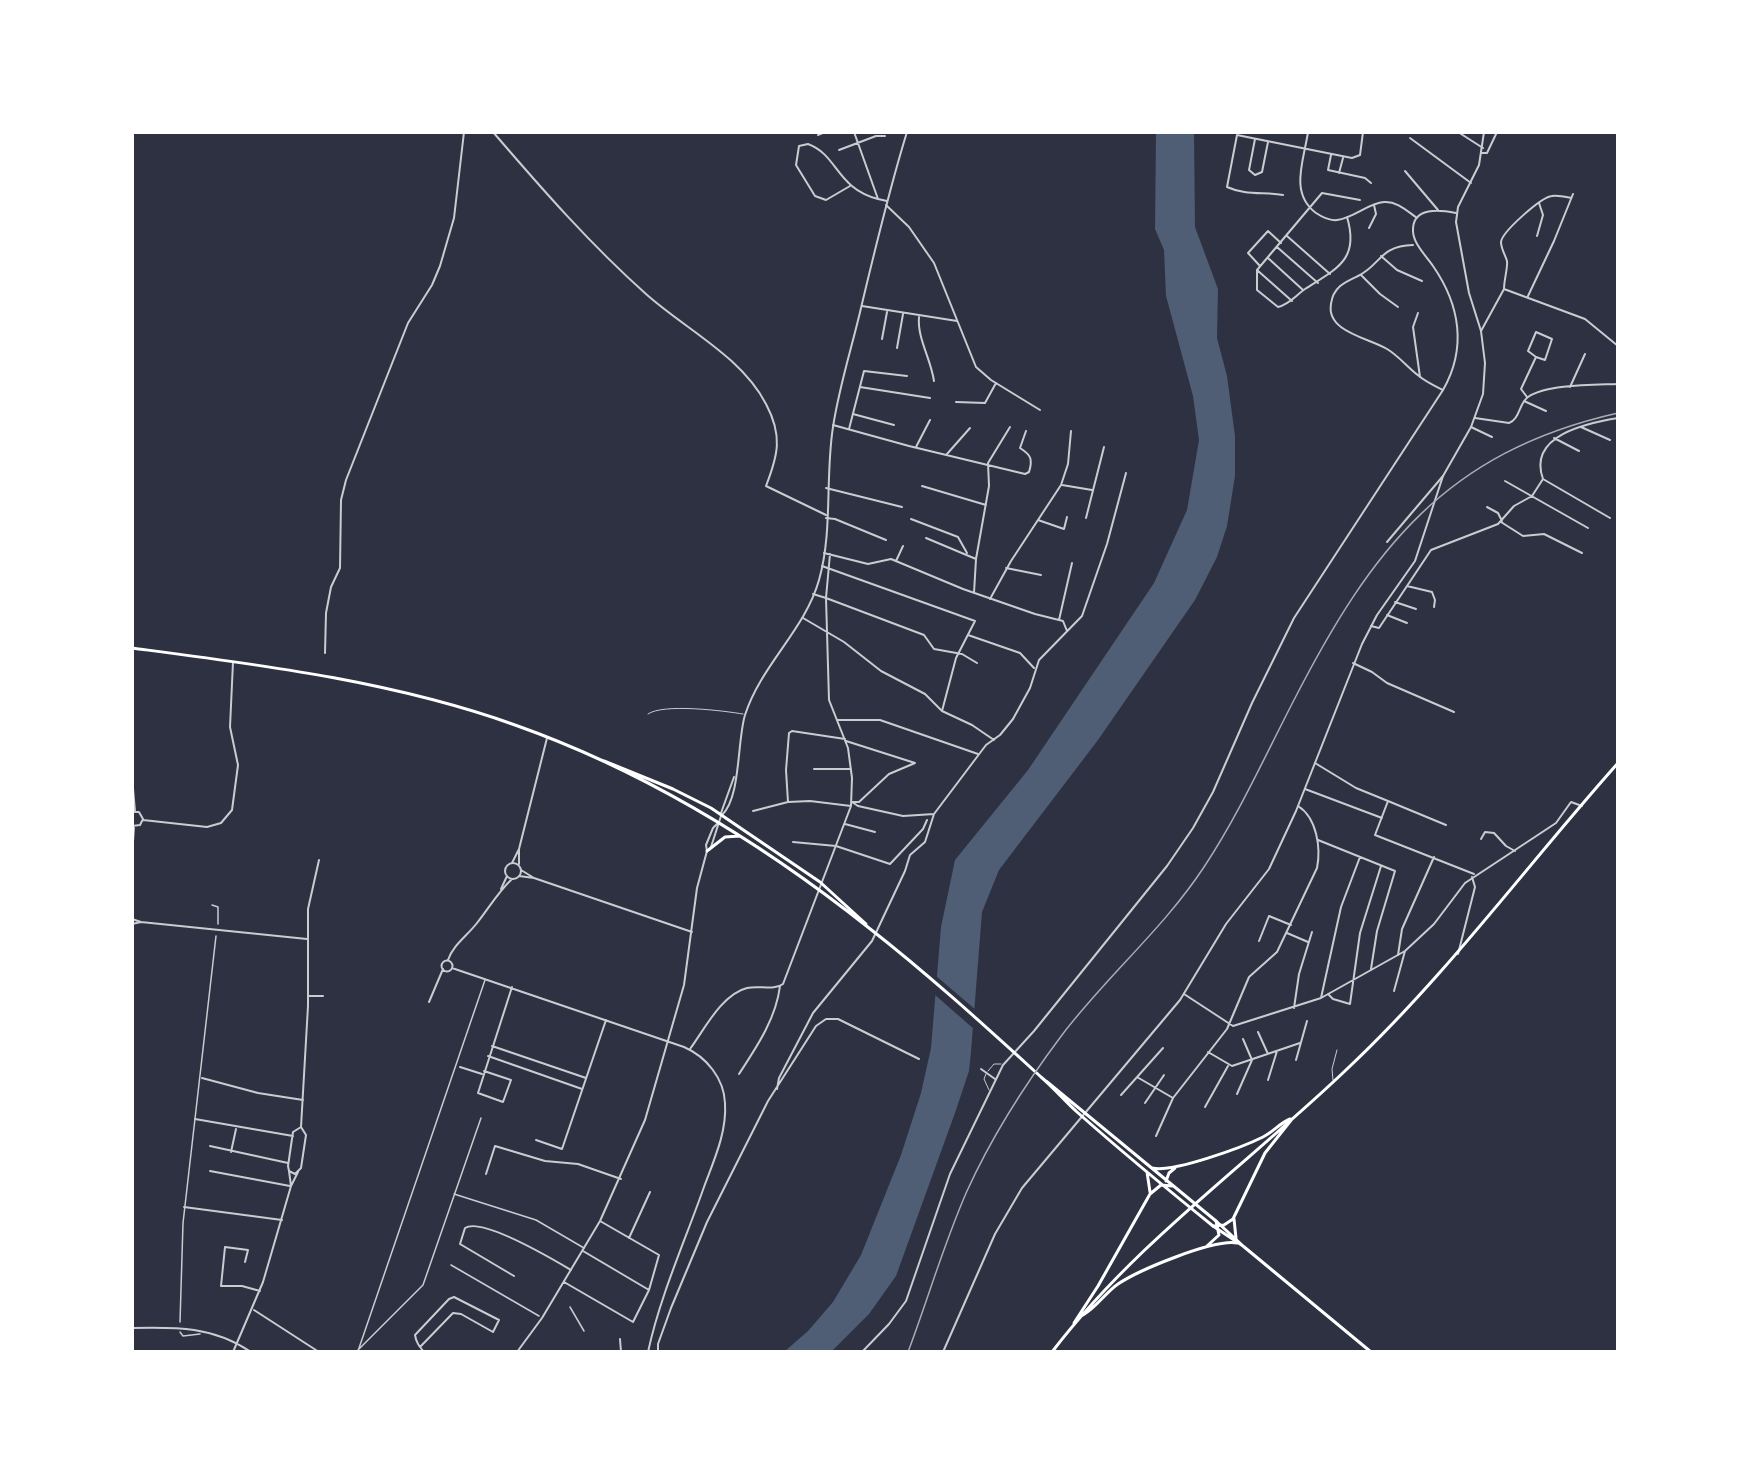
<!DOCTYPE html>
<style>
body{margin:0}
#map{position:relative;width:1750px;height:1484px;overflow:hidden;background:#2d3142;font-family:"DM Sans",sans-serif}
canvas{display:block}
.frame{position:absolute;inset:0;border:134px solid #fff;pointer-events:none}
</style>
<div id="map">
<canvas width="1750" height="1484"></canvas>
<div class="frame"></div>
</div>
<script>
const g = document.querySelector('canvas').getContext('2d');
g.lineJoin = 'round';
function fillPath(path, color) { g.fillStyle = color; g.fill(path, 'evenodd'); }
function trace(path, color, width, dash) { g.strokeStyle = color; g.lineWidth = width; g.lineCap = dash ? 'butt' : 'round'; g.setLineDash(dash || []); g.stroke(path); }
const water = new Path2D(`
 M1156,132H1194L1195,227L1218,289L1217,338L1227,376L1235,436V476L1227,526L1217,557L1195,600L1098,740L999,870L982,912L971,1052L969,1071L955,1113L896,1276L869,1314L831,1352H784L808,1331L833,1302L861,1255L901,1155L921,1093L931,1048L941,927L955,860L1028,770L1154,583L1187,510L1199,440L1193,396L1166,296L1164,250L1155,229Z`);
const pier = new Path2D(`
 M935,975L977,1011L975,1030L934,994Z`);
const service = new Path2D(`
 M648,714C663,703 725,711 743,714
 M988,1071L994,1064H1001
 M986,1074L984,1079L989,1090
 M1333,1080L1332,1069L1337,1050`);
const pedestrian = new Path2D(`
 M212,905L218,907V924
 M454,1194L536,1220L584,1248
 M451,1265L539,1316
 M570,1307L584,1331
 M180,1322L183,1223L216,936
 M180,1332L183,1336L200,1334
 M358,1351L485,980
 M356,1352L423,1285L481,1118`);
const minor = new Path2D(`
 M493,132C542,189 590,244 646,294C685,329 741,356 766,404C783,436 778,455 766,486L826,515
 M854,132L878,199L887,201
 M1308,132C1304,160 1289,193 1316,213C1322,217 1329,221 1337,220C1354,218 1368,203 1384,202C1397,201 1407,211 1417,218
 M1458,132L1483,148
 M818,135L825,132
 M1410,138L1471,183
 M1255,139L1249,170L1255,175L1262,172L1268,142
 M839,150L876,136H885
 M1482,153H1487L1497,132
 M1331,155L1328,170L1365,178L1371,183
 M1405,171L1438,210
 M1339,173L1343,158
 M850,186L826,200L815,196L796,165L799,146L808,144C838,155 836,188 878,199
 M1283,195C1264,192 1244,195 1227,187L1237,135L1352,158L1360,155L1363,132
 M886,205L909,227L934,263L976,367L991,380L1040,410
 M1347,217C1360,260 1336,269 1305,289C1295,296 1290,304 1278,307L1257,290V270L1322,193L1360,200
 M1369,228L1376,214L1374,205
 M1287,236L1330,274
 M1537,236L1543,215L1539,203
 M1413,245C1379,246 1381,265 1358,276C1345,282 1333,287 1331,304C1326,332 1369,338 1387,349C1399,356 1408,368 1419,376C1426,382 1435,386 1443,390C1467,348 1460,305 1433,266C1426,256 1413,243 1413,231C1412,206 1441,210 1456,213
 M1277,247L1318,283
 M1381,256L1397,270L1422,281
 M1268,258L1303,290
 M1260,266L1248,253L1268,231L1281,243
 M1257,270L1292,301
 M1361,275L1380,294L1398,307
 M1504,289C1504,280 1508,267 1507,261C1505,254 1501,249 1501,242C1502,232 1541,197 1552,196C1558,195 1566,197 1571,198
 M1528,296L1554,241L1573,194
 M862,306L957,321
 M1418,313L1413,327L1420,377
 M919,317C917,338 931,359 934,381
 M1481,331L1504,289L1585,319L1618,346
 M882,339L887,312
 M897,348L903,314
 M860,387L930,398
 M1570,387L1585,354
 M1527,397L1521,389L1536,357L1545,360L1552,339L1536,332L1528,351L1536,357
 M1524,401L1546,411
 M956,402L985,403L996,383
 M853,414L894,425
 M1475,418L1509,423C1520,419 1519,403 1528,397C1547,384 1595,385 1618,384
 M833,425L909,446L1025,474L1029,472C1033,459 1031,455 1020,448L1026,431
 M1471,427L1492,437
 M1581,427L1610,440
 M849,429L864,371L907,376
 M1554,438L1579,451
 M916,447L930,420
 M947,454L970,428
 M1505,481L1588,528
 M1062,485L1092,490
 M922,486L986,505
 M826,488L902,507
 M1487,507L1498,513L1502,521
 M826,518L835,519L886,540
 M1086,518L1104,447
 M1610,518L1543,479C1527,435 1588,423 1618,418
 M911,519L958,537L967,553
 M1038,520L1064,529L1067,517
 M1501,522L1523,536L1544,534L1582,553
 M926,538L976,559
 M1387,542L1443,476
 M824,553L868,564L891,559L963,589L1035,614L1063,621L1067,631
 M830,554L826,598L924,635L934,649L962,654L977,663
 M896,561L903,546
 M1006,568L1041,575
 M1407,586L1432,592L1435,600L1434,607
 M974,593L976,559L989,486L988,463L1010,427
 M990,599L1011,561L1061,485L1068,464L1071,431
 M1395,602L1416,609
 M1387,615L1407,623
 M803,618L844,642L881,671L925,694L942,711L956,658L975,621L822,566
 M1059,620L1072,563
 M1371,626L1379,628L1431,550L1498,524L1514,506L1532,496L1543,479
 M968,635L1020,653L1034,668
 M325,653L326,613L331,587L340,568L341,500L346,480L408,323L432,285L440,266L454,218L464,132
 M1353,663L1372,672L1387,683L1454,712
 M942,711L972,725L994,740
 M837,720H880L978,754
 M846,741L915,763
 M1315,763L1356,788L1388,801
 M814,769H851
 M132,777L135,811
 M1305,789L1382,818
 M788,802L810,801L851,806
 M852,802L858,806L903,816L934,814
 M852,802H859L889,774L915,763
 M753,811L788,802L786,770L789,733L792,731L845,739
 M132,812H139L143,819L140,825L132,826
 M143,820L207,827L221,823L232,810L238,765L230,727L233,662
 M845,824L875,832
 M1446,825L1388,801L1375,835L1474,874
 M1481,839L1485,832L1494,833L1506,846L1515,851
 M1318,840L1395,871L1377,931L1371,969
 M793,842L836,846L890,864L923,829L927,820
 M711,847L721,816
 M519,849V864
 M132,855L134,828
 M505 871a8 8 0 1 1 16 0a8 8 0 1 1-16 0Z
 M512,863L519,849L547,738
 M521,870L534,878
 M519,876L534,878L692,932
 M501,889L507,876
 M132,919L141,922L307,939
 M132,924L141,922
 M1287,933L1308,942
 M1259,941L1269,916L1291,925
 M1458,954L1475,887L1472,877
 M1398,955L1402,929L1434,857
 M448,960C453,945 467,936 477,923C489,908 498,892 512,879
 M441.5 966a5.5 5.5 0 1 1 11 0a5.5 5.5 0 1 1-11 0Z
 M452,968L684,1047C707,1057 724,1079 725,1103C727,1132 714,1160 704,1187C685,1241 660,1296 648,1352
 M1394,991L1405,951
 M1184,994L1233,1026L1321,998L1405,951L1434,924L1465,883L1556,823L1571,802L1582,806
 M1328,994L1333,999L1350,1004L1360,933L1381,866
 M308,996H323
 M1321,998L1341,907L1360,857
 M429,1002L443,969
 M1294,1008L1299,974L1312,932
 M1258,1032L1268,1054
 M492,1046L586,1078
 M690,1049C704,1030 722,994 747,988C759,985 774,991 783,984L851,806L852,778L848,748L829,700L826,598L813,594
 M1208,1052L1232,1066L1300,1043
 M488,1056L582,1089
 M1296,1060L1307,1021
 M460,1067L482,1074
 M981,1069L995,1079
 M484,1071L511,1080L503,1102L478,1093L512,987
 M739,1074C756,1048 776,1019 780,986
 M1137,1077L1173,1098
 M202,1078L258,1093L303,1100
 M1268,1080L1277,1051
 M777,1089L779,1078L813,1013L872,941L905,871L910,855L925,842L934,814L986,745L1000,735L1013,719L1030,688L1039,660L1082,616L1107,544L1126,473
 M1237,1094L1252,1060L1243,1039
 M1121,1095L1163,1048
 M1145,1103L1164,1075
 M1205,1107L1228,1066
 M195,1119L293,1136
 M301,1127L308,1006V909L319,860
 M301,1127L306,1135L301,1168L295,1174L289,1171L288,1166L293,1132Z
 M1156,1136L1173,1098L1227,1029L1249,977L1277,952L1317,868C1321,848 1317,818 1298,806
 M536,1140L562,1149L606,1020
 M210,1146L288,1163
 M231,1152L236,1129
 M210,1171L290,1186
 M289,1171L291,1186
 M486,1174L495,1146L545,1161L578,1164L621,1179
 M184,1207L282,1220
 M600,1221L659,1255L649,1290
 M629,1238L650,1192
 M245,1262L248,1250L225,1247L221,1286H242L260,1291
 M514,1276L460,1244L465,1228C482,1217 554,1260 571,1270
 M564,1282L633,1322L649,1290L583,1251
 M254,1310L319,1352
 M132,1328C176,1327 213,1326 251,1352
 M620,1339L621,1352
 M420,1347L453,1313L461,1314L493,1332L499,1320L454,1297L449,1299L415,1335C416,1342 419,1346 424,1352
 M233,1352L263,1282L291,1186L298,1172
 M517,1352L542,1318L600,1221L645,1120L684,985L697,888L707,851L706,845L713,828L719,822
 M658,1352V1344L671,1308L707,1222L768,1101L816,1026L826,1019H838L919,1059
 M862,1352L889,1324L906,1301L950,1174L1003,1065L1034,1031L1167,866L1193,828L1213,792L1252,703L1294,618L1443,390`);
const tertiary = new Path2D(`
 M721,813L734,777
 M722,815C741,797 737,741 745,715C761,665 805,630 819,580C833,531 825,477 833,427C839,387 852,347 861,308C875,249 889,190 907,132
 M943,1352L995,1234L1022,1188L1180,1000L1226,924L1269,869L1296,811L1362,644L1377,615L1415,561L1443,476L1471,427L1483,394L1485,363L1481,331L1469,293L1456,222L1458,207L1479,165L1484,132`);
const secondary = new Path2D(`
 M1216,1221L1242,1245
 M1213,1226L1243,1246L1371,1352`);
const primary = new Path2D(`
 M132,648C261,665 392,681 515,725C645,771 762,843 869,928C928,974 986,1027 1041,1077C1054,1088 1065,1101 1077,1112C1121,1151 1167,1189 1213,1226L1224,1225L1233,1219L1265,1153L1292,1119
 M604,761L673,789L711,808L820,882L866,924
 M707,851L725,837L740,836
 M1046,1081L1216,1221L1219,1235L1207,1246
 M1152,1168C1173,1173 1243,1147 1263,1137C1273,1132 1280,1123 1290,1119
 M1147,1172L1150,1192
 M1166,1181L1169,1173L1175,1168
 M1234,1219L1236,1238
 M1083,1315C1097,1307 1105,1293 1118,1284C1139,1270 1213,1239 1237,1243
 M1074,1323L1098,1286L1150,1194L1161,1185L1172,1186
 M1052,1352C1135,1243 1249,1163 1347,1069C1447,975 1527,865 1618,763`);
const rail = new Path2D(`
 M908,1352C928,1299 944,1243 967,1191C992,1136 1026,1083 1062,1035C1106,977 1164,928 1204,867C1239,814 1265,756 1294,700C1371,550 1445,452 1618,413`);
fillPath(water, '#4f5d75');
fillPath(pier, '#2d3142');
trace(service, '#caccd0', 1);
trace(pedestrian, '#caccd0', 1.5);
trace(minor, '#caccd0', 2);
trace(tertiary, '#caccd0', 2);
trace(secondary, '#fff', 3);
trace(primary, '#fff', 3);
trace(rail, '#abadb3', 1.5);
</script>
